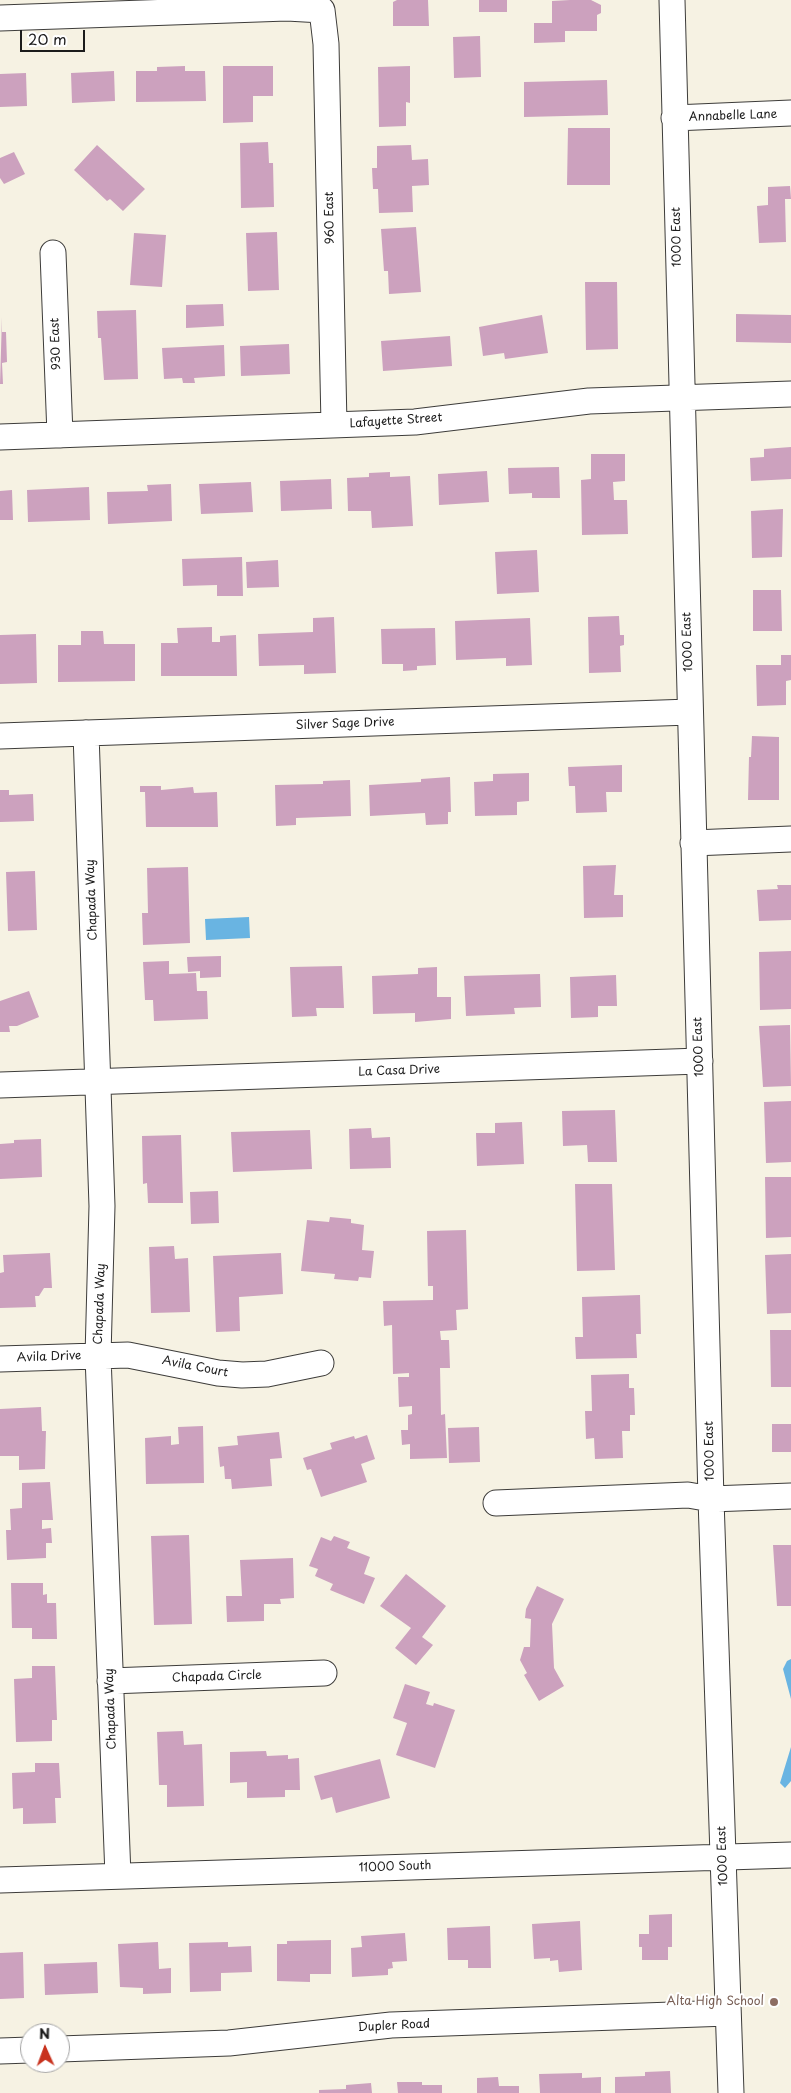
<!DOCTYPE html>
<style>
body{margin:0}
#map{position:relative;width:791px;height:2093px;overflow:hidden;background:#f6f2e3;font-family:"Playpen Sans",sans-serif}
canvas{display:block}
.north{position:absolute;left:20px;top:2023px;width:50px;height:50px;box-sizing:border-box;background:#fff;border:1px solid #a4a4a4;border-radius:50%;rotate:358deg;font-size:14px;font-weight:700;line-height:20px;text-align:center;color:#1c1c1c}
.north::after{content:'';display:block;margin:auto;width:18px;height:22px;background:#c8321e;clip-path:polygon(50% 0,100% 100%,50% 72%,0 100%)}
.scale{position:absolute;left:20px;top:30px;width:65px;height:22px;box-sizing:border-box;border:2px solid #1c1c1c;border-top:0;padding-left:6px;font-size:15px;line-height:18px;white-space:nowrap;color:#1c1c1c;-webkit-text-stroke:4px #fff;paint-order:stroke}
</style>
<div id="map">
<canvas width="791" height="2093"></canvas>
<div class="north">N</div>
<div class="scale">20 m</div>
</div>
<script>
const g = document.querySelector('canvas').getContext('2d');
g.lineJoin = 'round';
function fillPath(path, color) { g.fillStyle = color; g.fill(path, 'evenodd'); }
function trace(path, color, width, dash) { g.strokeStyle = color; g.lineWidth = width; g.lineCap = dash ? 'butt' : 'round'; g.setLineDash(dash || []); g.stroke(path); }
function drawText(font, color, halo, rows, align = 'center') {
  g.font = font + ' "Playpen Sans",sans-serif'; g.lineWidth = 4; g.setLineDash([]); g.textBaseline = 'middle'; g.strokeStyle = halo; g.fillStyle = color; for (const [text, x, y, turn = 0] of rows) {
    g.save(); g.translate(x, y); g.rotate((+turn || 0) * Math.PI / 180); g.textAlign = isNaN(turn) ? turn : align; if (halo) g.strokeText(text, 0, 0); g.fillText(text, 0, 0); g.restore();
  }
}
const water = new Path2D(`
 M249,917L250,938L206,940L205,919Z
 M791,1659V1699L783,1669L787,1661Z
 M791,1747V1781L785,1788L780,1783Z`);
const building = new Path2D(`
 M397,0H428L429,26H393V2Z
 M479,0H507V12H479Z
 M570,0H591L601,5V13L597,15V31H565V42L534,43V23H552V1Z
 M480,36L481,77L454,78L453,37Z
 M185,66V71H205L206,101L136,102V71H157V67Z
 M223,66H273V96H253V122L223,123Z
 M410,66V103L406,102V126L379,127L378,67Z
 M114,71L115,101L72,103L71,73Z
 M26,73L27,106L0,107V74Z
 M607,80L608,115L524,117V82Z
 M568,128H610V185H567Z
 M268,142L269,163H273L274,207L241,208L240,143Z
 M97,145L145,189L123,211L110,199L107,201L74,170Z
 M411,145L412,160L428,159L429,185L412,186L413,212L379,213L378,189H373L372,168H377V146Z
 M14,152L25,174L4,184L0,178V158Z
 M790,186L791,199H785L786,242L759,243L757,206L768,205V187Z
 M416,227L421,292L389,294L388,271H384L381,229Z
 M277,232L279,290L248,291L246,233Z
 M134,233L166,235L162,287L130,285Z
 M585,282H617L618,349L586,350Z
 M223,304L224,326L186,328V305Z
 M136,310L138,379L104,380L101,338H98L97,311Z
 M736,314L791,315V343L736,342Z
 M542,315L548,353L505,359L504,353L483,356L479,327Z
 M2,317V332H6L7,362L2,363L3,384H0Z
 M450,336L452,366L383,371L381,341Z
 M289,344L290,374L241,376L240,346Z
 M224,345L225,376L194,378L195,383H183L182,378L164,379L162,348Z
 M791,447V479L751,481L750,458L764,457V449Z
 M591,454H625V481L613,482L614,500H627L628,534L582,535L581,480L591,479Z
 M559,467L560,498H532V493L509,494L508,468Z
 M487,471L489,502L439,505L438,474Z
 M390,472V477L410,476L413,526L372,528L371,511H348L347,478L369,477V473Z
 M331,479L332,509L281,511L280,481Z
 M251,482L253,512L201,514L199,484Z
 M171,484L172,521L108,524L107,492L148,491L147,485Z
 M89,487L90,520L28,522L27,490Z
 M12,490L13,520H0V491Z
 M783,509L782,557L752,558L751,511Z
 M537,550L539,592L497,594L495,552Z
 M242,557L243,596H217V585L183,586L182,559Z
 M278,560L279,587L247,588L246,562Z
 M753,590H781L782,631H753Z
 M619,616L620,635H624V645L620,646L621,672L589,673L588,617Z
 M334,617L336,673L304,674V665L259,666L258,634L313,632V618Z
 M530,618L532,665L506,666V658L456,660L455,621Z
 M212,627V642H220V636L236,635L237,676H161V643H178L177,628Z
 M435,628L436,665L417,666V670L403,671V664H382L381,629Z
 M81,631H103L104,644H135V681L58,682V645H81Z
 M36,634L37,683L0,684V635Z
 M781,655H791V680L786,681V705L757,706L756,665H781Z
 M752,736L779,737V800H748L749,757H751Z
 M622,765V792H606L607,812L576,813L575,786H569L568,767Z
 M529,773V801L517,802V815L475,816L474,782L493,781V774Z
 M450,777L451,812H448V824L426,825L425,813L370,816L369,785L421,782V779Z
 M350,780L351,816L296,818V825L276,826L275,785L323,784V781Z
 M140,786H161V790L193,787L194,793L217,792L218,827H146L145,792H140Z
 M0,790H9V795L33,794L34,821L0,822Z
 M616,865L614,895H623V917L584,918L583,866Z
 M188,867L190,943L143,945L142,913H148L147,868Z
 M35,871L37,930L8,931L6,872Z
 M777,885H791V920L759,921L757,890L778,889Z
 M791,951V1009L760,1010L759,952Z
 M221,956V977L200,978V971L188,972L187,957Z
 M169,961V974L196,973L197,991H207L208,1019L154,1021L153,1000H145L143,962Z
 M342,966L344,1008H316L317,1016L292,1017L290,967Z
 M437,967V997H451V1019L415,1022V1013L373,1014L372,976L418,974V968Z
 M540,974L541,1007L514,1008L515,1014L466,1016L464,976Z
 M616,975L617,1006H598V1017L571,1018L570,977Z
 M29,991L39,1017L17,1026H9L10,1032H0V1001Z
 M790,1025L791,1086L763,1087L759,1026Z
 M791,1101V1162L766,1163L764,1102Z
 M615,1110L617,1162H588L587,1145L563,1146L562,1111Z
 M522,1122L524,1164L477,1166L476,1133H495V1123Z
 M371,1128L372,1138L390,1137L391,1168L350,1169L349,1129Z
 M310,1130L312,1169L233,1172L231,1132Z
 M181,1135L183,1203H148L147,1183L143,1184L142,1136Z
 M41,1139L42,1177L0,1179V1144L14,1143V1140Z
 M765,1177H791V1237L766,1238Z
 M575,1184H612L615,1270L577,1271Z
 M218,1191L219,1223L191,1224L190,1192Z
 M330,1217L351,1219V1223L364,1225L362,1250L374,1251L371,1278L359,1277L358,1281L334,1279L335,1274L301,1271L307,1220L329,1222Z
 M466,1230L468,1309L456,1310L457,1330L440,1331L441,1340H449L450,1368H440L441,1415L445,1414L447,1458L410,1459V1444L402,1445L401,1430H408V1415L412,1414V1406L399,1407L398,1377H409V1373L393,1374L392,1325L384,1326L383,1301L433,1300V1286H428L427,1231Z
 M174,1246L175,1259L188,1258L190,1312L151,1313L149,1247Z
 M50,1253L52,1288H44L39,1296H35L36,1307L0,1308V1273L4,1272L3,1255Z
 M281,1253L283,1294L239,1297L240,1331L216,1332L213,1256Z
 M791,1254V1313L767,1314L765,1255Z
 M640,1295L641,1334H636L637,1358L576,1359L575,1337H583L582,1297Z
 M770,1330H791V1387H771Z
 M629,1374V1388H634L635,1415H630V1431H622L623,1458L595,1459L594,1438L586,1439L585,1411H592L591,1375Z
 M41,1407L42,1431H46L45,1469L19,1470V1456H0V1409Z
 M772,1424H791V1452H772Z
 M203,1426L204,1483L146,1484L145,1438L171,1436V1445L179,1444L178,1427Z
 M479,1427L480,1462L449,1463L448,1428Z
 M279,1432L282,1458L270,1459L272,1486L232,1489L231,1479H225L224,1466L220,1467L218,1447L238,1445L237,1436Z
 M367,1435L375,1459L361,1464L367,1482L321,1497L311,1469L307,1470L303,1458L332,1449L330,1443L354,1436L355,1439Z
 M50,1482L53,1520H42V1529L51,1528L52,1543H46V1558L7,1560L6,1530H11L10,1509L22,1508V1483Z
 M189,1535L192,1624L154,1625L151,1536Z
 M334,1536L350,1542L347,1548L370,1557L364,1574L375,1578L364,1604L330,1590L333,1584L315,1576L318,1569L309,1566L321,1537L331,1541Z
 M773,1545H791V1606H777Z
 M293,1558L294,1598L280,1599L281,1604H264V1621L227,1622L226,1596H242L240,1560Z
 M406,1574L446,1606L422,1637L433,1645L416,1665L395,1648L411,1628L380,1606Z
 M11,1583H43V1595L47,1594V1603H56L57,1639H32V1628H12Z
 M537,1586L564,1599L552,1624L554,1668L564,1686L539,1701L524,1675L527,1673L520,1660L524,1647H530L531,1619L525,1618L526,1609Z
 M32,1666H55L57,1720H52V1741L16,1742L14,1679L32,1678Z
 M405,1684L430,1692L426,1704L433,1706L434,1703L455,1710L435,1768L396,1755L407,1723L393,1718Z
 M183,1731L184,1745L202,1744L204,1806L167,1807V1785H159L157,1732Z
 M266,1751L267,1756L288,1755V1759L299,1758L300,1790H285V1797L247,1798V1782L230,1783V1752Z
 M380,1759L390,1798L336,1813L332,1797L321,1800L314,1776Z
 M35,1763H59L61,1798H55L56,1823L23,1824V1808L13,1809L12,1773L35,1772Z
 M672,1914V1947H668V1960H642V1947H639V1934H649V1915Z
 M580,1921L582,1970L559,1972L558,1960L550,1961V1958L534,1959L532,1924Z
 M490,1926L491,1968H468V1960H448L447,1928Z
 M405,1933L407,1961L392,1962L393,1968L388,1969V1975L352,1977L351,1948L362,1947L361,1936Z
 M331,1940V1974H310V1982L277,1981V1944H287V1941Z
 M158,1942L159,1969L171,1968V1993L143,1994V1988L120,1987L118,1944Z
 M228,1942V1947L251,1946L252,1972L221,1973V1991L190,1992L189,1943Z
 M23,1952L24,1998L0,1999V1953Z
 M97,1962L98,1993L45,1995L44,1964Z
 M670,2071L671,2093H615V2077L645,2076V2072Z
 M582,2073V2078L601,2077V2093H540L539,2074Z
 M498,2077L499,2086H519V2093H477V2078Z
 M397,2082H422V2085H442V2093H398Z
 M371,2083L372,2093H319V2090L346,2089V2085Z`);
const minor = new Path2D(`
 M672,0L711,1499L731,2093
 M0,18L287,8L322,10L326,44L334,425
 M674,118L791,113
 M53,253L60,435
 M0,437L415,422L589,401L791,394
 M86,733L102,1206L98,1356L118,1876
 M0,736L690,712
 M693,843L791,839
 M0,1085L700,1061
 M0,1359L128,1355L218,1373L242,1375L267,1374L321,1363
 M496,1503L688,1495L711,1499L791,1496
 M110,1681L324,1673
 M0,1880L791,1855
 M60,2049L229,2043L391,2025L728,2013
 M0,2051L30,2050`);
const markers = [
 [774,2002,5,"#8d6e63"]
];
const streetNames = [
 ["Annabelle Lane",733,116,-2],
 ["960 East",330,218,-91],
 ["1000 East",677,237,-91],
 ["930 East",56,344,-92],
 ["Lafayette Street",396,421,-4],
 ["1000 East",688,642,-92],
 ["Silver Sage Drive",345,724,-2],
 ["Chapada Way",92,900,-92],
 ["1000 East",699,1047,-92],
 ["La Casa Drive",399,1071,-2],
 ["Chapada Way",100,1304,-88],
 ["Avila Drive",49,1357,-2],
 ["Avila Court",195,1367,11],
 ["1000 East",710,1451,-91],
 ["Chapada Circle",217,1677,-2],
 ["Chapada Way",111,1709,-92],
 ["1000 East",723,1856,-92],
 ["11000 South",395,1867,-2],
 ["Dupler Road",394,2026,-3]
];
const educationNames = [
 ["Alta High School",764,2002]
];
fillPath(water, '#69b4e2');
fillPath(building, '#cca1be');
trace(minor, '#3d3c3a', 27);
trace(minor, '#fff', 25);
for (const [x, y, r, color] of markers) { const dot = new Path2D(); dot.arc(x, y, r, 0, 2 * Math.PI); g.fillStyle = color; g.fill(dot); trace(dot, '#fff', 2); }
drawText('12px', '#1c1c1c', '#fff', streetNames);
drawText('12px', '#785e54', '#fff', educationNames, 'right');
</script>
